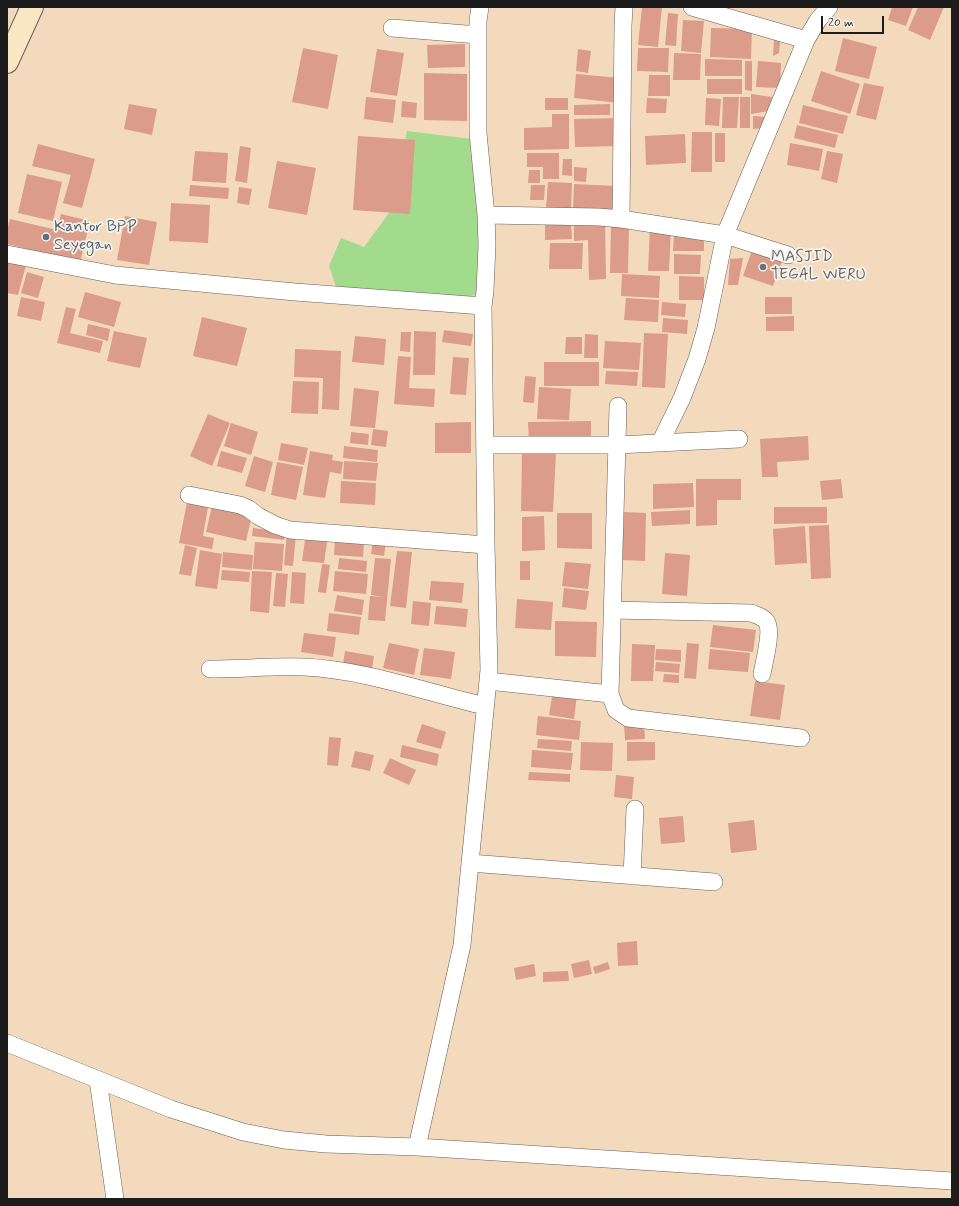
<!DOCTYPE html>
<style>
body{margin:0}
#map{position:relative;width:959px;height:1206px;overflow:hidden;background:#f4dabd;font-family:Mynerve,sans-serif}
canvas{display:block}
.frame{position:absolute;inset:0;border:8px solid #1c1c1c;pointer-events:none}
.scale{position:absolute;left:821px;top:16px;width:63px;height:18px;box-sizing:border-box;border:2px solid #1c1c1c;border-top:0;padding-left:5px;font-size:12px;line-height:14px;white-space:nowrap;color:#1c1c1c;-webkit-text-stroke:3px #f7f3e8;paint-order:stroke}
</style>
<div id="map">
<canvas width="959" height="1206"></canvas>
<div class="frame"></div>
<div class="scale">20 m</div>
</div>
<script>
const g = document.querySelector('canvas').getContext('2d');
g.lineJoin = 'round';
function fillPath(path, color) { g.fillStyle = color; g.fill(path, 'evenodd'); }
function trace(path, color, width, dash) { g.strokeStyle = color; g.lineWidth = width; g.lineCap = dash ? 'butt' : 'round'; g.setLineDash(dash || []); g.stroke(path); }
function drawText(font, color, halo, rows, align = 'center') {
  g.font = font + ' Mynerve,sans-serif'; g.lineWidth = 3.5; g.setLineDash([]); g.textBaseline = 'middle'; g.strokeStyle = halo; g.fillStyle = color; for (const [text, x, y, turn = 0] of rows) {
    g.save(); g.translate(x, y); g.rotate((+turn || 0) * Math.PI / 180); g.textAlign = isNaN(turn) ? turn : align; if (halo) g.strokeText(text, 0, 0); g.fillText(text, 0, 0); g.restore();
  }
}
const green = new Path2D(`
 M407,131L479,140L485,291L466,298L336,287L329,266L341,238L364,247L389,213Z`);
const building = new Path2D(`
 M642,7H662L658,47L638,45Z
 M892,7H913L906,26L888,20Z
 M918,7H944L930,40L908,30Z
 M668,13L678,14L676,46L665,45Z
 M683,20L704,21L701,53L681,51Z
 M711,28L752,29L751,59L710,57Z
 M843,38L877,47L869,79L835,71Z
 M774,40L780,42L779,53L773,56Z
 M465,44V67L428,68L427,45Z
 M303,48L338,55L328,109L292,102Z
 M638,48H669L668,72L637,71Z
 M377,49L404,53L397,96L370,92Z
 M578,49L591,51L588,73L576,71Z
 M674,53L701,54L700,80H673Z
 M705,59L742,60V76H705Z
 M745,61H752V91L745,90Z
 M758,61L781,63L780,88L756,87Z
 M821,71L860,84L850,114L811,101Z
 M424,73L467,74V121L424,120Z
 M576,74L621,78L619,103L574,98Z
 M649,75H670V96H648Z
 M707,79H742V94H707Z
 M864,83L884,87L876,120L856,115Z
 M751,94L772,97L769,111L751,114Z
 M366,97L396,100L393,123L364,119Z
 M723,97H739L737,128H722Z
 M740,97H750V128H740Z
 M545,98H568V110H545Z
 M647,98L667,99L666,113H646Z
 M706,98L721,99L719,126L705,125Z
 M402,101L417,103L416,118L401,117Z
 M129,104L157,109L152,135L124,129Z
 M610,104V115H574V105Z
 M803,105L848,116L843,134L799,123Z
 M552,114H569V149L524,150V128L552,127Z
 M753,116L766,117L767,128L753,129Z
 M620,118L621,146L575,147L574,119Z
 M797,125L838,135L835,148L794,138Z
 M692,132H712V172H691Z
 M715,133H725V162H715Z
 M685,134L686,163L646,165L645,136Z
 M358,136L415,140L410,214L353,210Z
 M790,143L823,149L819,171L787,165Z
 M38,144L95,159L82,208L63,203L71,175L32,166Z
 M240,146L251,148L247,183L235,181Z
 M195,151L228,153L226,183L192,181Z
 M827,151L843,154L837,183L821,179Z
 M527,153H559V179H543V167H527Z
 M563,159H572V176L562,175Z
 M277,161L316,168L307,215L268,208Z
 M574,167L587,168L586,182L574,181Z
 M529,170H540V183H528Z
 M27,174L62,182L53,221L18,213Z
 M548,182L572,183L571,209L546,208Z
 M574,184L615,186L614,210L573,208Z
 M190,185L229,188L228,199L189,196Z
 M531,185H545L544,200H530Z
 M239,187L252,189L249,205L237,203Z
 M171,203L210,205L208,243L169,241Z
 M61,214L90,221L80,262L7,244V230L10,219L57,230Z
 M125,216L157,222L149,265L117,260Z
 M605,222L606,279L589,280L588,240L574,241V223Z
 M545,223H571L572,239L545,240Z
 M611,224H629L628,273H610Z
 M650,227L671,228L669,271H648Z
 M674,235H704V251H673Z
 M550,243H583L582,269H549Z
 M753,247L783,258L773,286L743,276Z
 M674,254L701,255L700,274H674Z
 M743,258L738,285H728L730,259Z
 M7,259L26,265L18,295L7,293Z
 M27,272L44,277L38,298L21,293Z
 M622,274L660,276L659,298L621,296Z
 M679,276L704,277V300H679Z
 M85,292L121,302L114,327L78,317Z
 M21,297L45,302L41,321L17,316Z
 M765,297H792V314H765Z
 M626,298L659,300L658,322L624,320Z
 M662,302L686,304L685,317L661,315Z
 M66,307L76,309L70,333L103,341L100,353L57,343Z
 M794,316V331H766V317Z
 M202,317L247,328L237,366L193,356Z
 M663,318L688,320L687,334L662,332Z
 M88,324L110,329L108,341L86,335Z
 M444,330L473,334L471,346L442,342Z
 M114,331L147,338L140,368L107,361Z
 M414,331L436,332L435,375H413Z
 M401,332H411L410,352L400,351Z
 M644,333L668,334L665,388L642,387Z
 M585,334L598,335V358H584Z
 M355,336L386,339L384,365L352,362Z
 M566,337H582V354H565Z
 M605,341L641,343L639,370L603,368Z
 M295,349L341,351L339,410L322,409L323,378L294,377Z
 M398,356L411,357L409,388L435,389L434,407L394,404Z
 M453,357L469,358L466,395L450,394Z
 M544,362H599V386H544Z
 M606,371L638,372L637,386L605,384Z
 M525,376L536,377L534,403L523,402Z
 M293,381L319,382L318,414L291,413Z
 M539,387L571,389L569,420L537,419Z
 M354,388L379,391L375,428L350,426Z
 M208,414L230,423L212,466L190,456Z
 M591,421V442L529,443L528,422Z
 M471,422V453H435V423Z
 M231,423L258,432L251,455L224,446Z
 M373,429L388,431L386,447L371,445Z
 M351,432L369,434L368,445L350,443Z
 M808,436L809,460L777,462L778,477H762L760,439Z
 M281,443L308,448L304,465L278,460Z
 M344,446L378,450L377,462L343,458Z
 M221,451L247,458L242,473L217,466Z
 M310,451L333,455L332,460L343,462L341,474L330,472L325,498L303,495Z
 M522,451L556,452L553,512L521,511Z
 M254,456L273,462L265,492L245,486Z
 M344,461L378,463L376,481L343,479Z
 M277,462L303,467L296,500L271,495Z
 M696,479H741V500H717V525L696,526Z
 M841,479L843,498L822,500L820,481Z
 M341,481L376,483L375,505L340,503Z
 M693,483L694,507L653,509V484Z
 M188,497L209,501L203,536L214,538L212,549L179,543Z
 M212,506L252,515L246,541L206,532Z
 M774,507H827V523L774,524Z
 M690,510V524L652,526L651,512Z
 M624,512L646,513L645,561L622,560Z
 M557,513H592V549L557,548Z
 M544,516L545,550L522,551V517Z
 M829,525L831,578L811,579L809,526Z
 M805,526L807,563L775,565L773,529Z
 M253,528L285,532L284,540L252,536Z
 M287,533L296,534L293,566L284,565Z
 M306,533L328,536L324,563L302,561Z
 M335,540L364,542L363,557L334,555Z
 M373,540L386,542L384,556L371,554Z
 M255,542L284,544L282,571L253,569Z
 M185,545L197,548L191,576L179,574Z
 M200,550L222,554L217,589L195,586Z
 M397,551L412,552L406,608L390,606Z
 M223,552L253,555L252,570L222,567Z
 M665,553L690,555L687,596L662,594Z
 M339,558L367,561L366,572L338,569Z
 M375,558L391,559L385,621L368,620L370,596L384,597L371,595Z
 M520,561H530V580H520Z
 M565,562L591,564L588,589L562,586Z
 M322,564L330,565L326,593L318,592Z
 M222,570L250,572L249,582L221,580Z
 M252,571L272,572L269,613L250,611Z
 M335,571L368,574L366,594L333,591Z
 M292,572L306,573L304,604L290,603Z
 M276,573L288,574L285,607L273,606Z
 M431,581L464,583L462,603L429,600Z
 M564,588L589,591L586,610L562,607Z
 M337,595L364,600L362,615L334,611Z
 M517,599L553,602L551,630L515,628Z
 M413,601L431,603L429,626L411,624Z
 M436,606L468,609L466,627L434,624Z
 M329,613L361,617L359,635L327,631Z
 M555,621L597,622L596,657L555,656Z
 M713,625L756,630L753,652L710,647Z
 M304,633L336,637L333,657L301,652Z
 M389,643L419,649L414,675L383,668Z
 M687,643L699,644L696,679L684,678Z
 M632,644L655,645L653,681H631Z
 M424,648L455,652L451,679L420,675Z
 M656,649L681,650V662L655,660Z
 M710,649L750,653L748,672L708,669Z
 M345,651L374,656L372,669L343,664Z
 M656,662L680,664L679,673L655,671Z
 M664,674L679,675V683L663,682Z
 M755,681L785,685L780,720L750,716Z
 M553,691L577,695L574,719L549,715Z
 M538,716L581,721L579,740L536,735Z
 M644,722L645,739L625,740L624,723Z
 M422,724L446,732L441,749L416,742Z
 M329,737L341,738L338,766L327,765Z
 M538,739L572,741L571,751L537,748Z
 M581,742L613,743L612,771L580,770Z
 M627,742H655V760L627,761Z
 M402,745L439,754L437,766L400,757Z
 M532,750L573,753L571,770L531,767Z
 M355,751L374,755L370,771L351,767Z
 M390,758L416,770L409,785L383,773Z
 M529,772L570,774V782L528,780Z
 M616,775L634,777L632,799L614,797Z
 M683,816L685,842L661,844L659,818Z
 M754,820L757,850L731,853L728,823Z
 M637,941L638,965L618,966L617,943Z
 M589,960L592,974L574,978L571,964Z
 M608,962L610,969L595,974L593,967Z
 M534,964L536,976L516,980L514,968Z
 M568,971L569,981L543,982V972Z`);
const minor = new Path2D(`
 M692,7L806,40
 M392,28L478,35
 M486,215L599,217L621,219L725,235L788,255
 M621,219L623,26L624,7
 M7,254L115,275L295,292L483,306L485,291L487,245L486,215L478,133V21L480,7
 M660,443L682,398L697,359L706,328L725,235L806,40L818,20L829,7
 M485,445H617L739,439
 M189,495L240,505L249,509L258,516L275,525L290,530L486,545
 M612,610L751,613C756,615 762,616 766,621C773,630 764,662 762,674
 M210,669C241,669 273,666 304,667C366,670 425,692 485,706
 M488,681L610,694L616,710L628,718L801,738
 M610,694L618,406
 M470,863L714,882
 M632,876L635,809
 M7,1043L171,1109L243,1132L284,1140L326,1144L417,1147L952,1181
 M98,1080L115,1199
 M417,1147L462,945L489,670L486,545L483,306`);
const secondary = new Path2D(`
 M7,62L32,7`);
const markers = [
 [46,237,4,"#5c6f8a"],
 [763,267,4,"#6b7280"]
];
const serviceNames = [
 ["Kantor BPP",54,228],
 ["Seyegan",54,246]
];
const worshipNames = [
 ["MASJID",771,258],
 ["TEGAL WERU",771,276]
];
fillPath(green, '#a3db8d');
fillPath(building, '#db9c8a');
trace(minor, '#685e54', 18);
trace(secondary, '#685e54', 24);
trace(minor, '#fff', 17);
trace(secondary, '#fbe6c4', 22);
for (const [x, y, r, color] of markers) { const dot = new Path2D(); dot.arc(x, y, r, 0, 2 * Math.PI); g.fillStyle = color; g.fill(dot); trace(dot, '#f7f3e8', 1.5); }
drawText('16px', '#4e5e75', '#f7f3e8', serviceNames, 'left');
drawText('16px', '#5b616d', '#f7f3e8', worshipNames, 'left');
</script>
